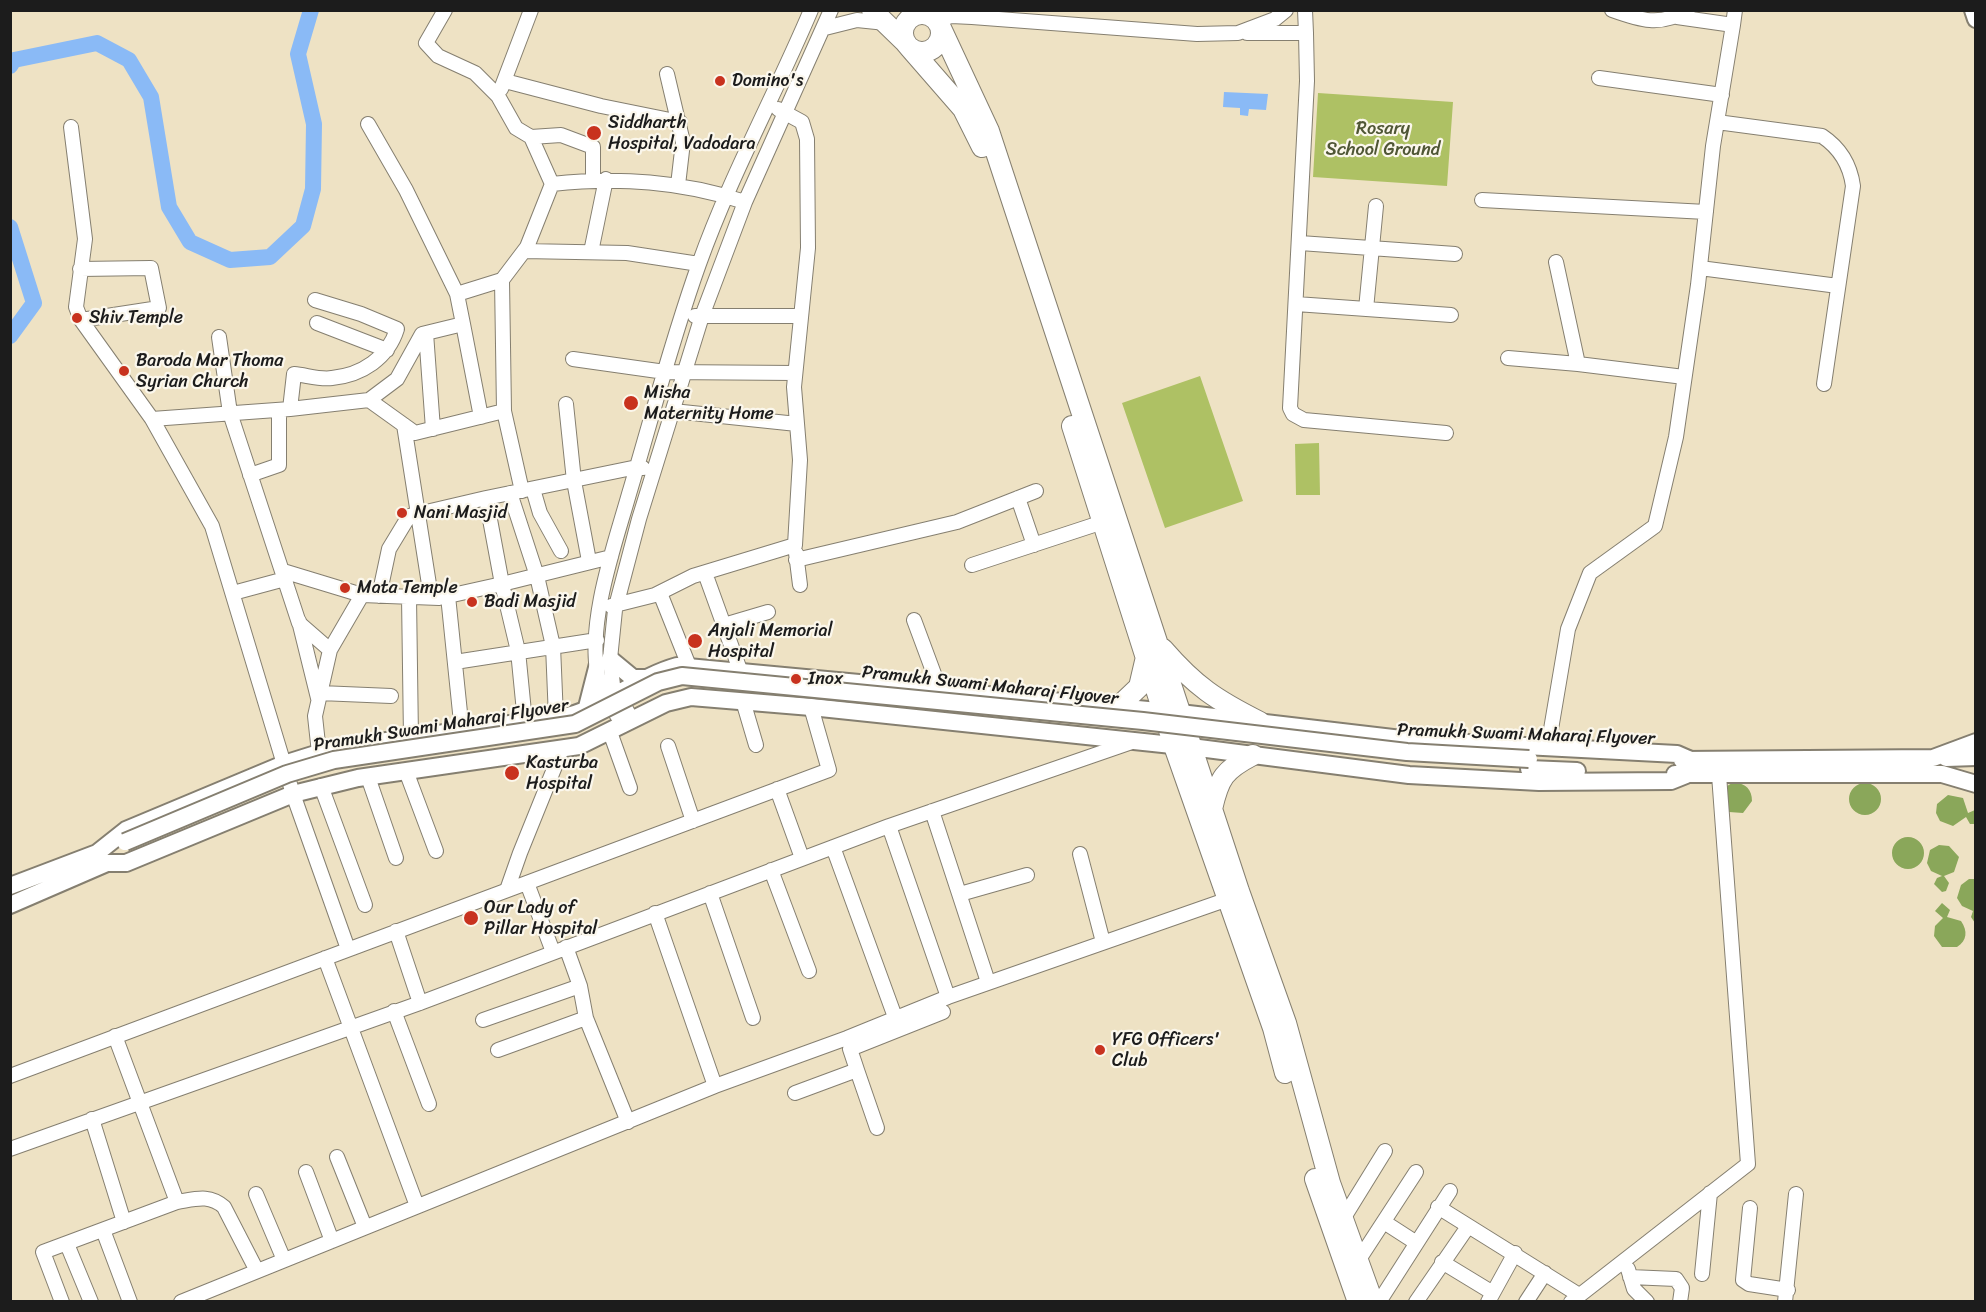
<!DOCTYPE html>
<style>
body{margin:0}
#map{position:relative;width:1986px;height:1312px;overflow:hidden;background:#eee2c4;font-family:Sriracha,sans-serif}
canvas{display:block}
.frame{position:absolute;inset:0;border:12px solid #1c1c1c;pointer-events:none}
</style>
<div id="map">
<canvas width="1986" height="1312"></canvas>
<div class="frame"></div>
</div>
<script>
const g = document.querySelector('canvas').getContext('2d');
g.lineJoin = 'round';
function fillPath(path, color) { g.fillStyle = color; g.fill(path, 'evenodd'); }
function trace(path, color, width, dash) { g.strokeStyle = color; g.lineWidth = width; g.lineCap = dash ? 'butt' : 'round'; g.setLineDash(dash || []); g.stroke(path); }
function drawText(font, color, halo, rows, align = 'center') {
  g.font = font + ' Sriracha,sans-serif'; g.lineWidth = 4.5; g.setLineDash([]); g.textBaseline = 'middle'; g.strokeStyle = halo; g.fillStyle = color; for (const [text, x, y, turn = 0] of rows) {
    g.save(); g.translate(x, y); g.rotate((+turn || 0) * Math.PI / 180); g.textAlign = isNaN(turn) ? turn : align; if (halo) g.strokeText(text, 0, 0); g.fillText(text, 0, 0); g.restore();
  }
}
const green = new Path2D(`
 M1318,93L1453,102L1447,186L1313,177Z
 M1200,376L1243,501L1165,528L1122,403Z
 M1319,443L1320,495H1296L1295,444Z`);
const forest = new Path2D(`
 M1732,783C1745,782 1752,789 1752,801L1743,813L1729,812L1724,788Z
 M1849 799a16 16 0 1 1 32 0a16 16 0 1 1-32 0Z
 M1948,795L1963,798L1968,813L1975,810V824H1970L1966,817L1953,826L1940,821L1936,813L1937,804Z
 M1892 853a16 16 0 1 1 32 0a16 16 0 1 1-32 0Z
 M1939,845L1949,846L1959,857L1954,872L1944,876L1949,883L1946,891L1942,892L1934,884L1937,878L1942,876L1931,871L1927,863L1930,850Z
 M1969,879H1975V923L1971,917L1973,911L1962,906L1957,898L1961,885Z
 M1942,903L1950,910L1947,917L1961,921C1968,931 1967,941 1957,947H1942L1934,936L1935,926L1943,918L1935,911Z`);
const water = new Path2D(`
 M1224,92L1268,94L1266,110L1249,109L1248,116L1240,115V108L1223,107Z`);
const river = new Path2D(`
 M10,66L14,60L97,43L129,60L151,97L169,207L190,242L230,260L270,257L303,226L313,189L314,124L298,54L311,10
 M10,227L34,303L10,336`);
const minor = new Path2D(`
 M445,10L426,43L438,56L475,73L498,96L516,128L531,137L561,135L593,147V180
 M1612,10C1640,20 1660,27 1688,10
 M1677,17L1733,25L1735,10
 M936,21L951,16L972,17L1197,34L1238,33L1275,19L1286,10
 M825,28L857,20L886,23
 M1247,33H1306L1305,10
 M1306,33L1307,81L1290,408L1293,414L1304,420L1446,433
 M667,74L683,142L678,185
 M1599,78L1722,95
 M505,81L601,106L680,122
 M501,89L531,10
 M1717,122L1822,136C1840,148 1850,164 1853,186L1824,384
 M368,124L406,190L457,294
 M71,127L85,239L76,307L81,320L152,419L212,526L293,794L348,949
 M531,137L552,184
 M1482,200L1706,212
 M1300,243L1455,254
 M524,251L627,253L699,264
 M591,252L606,179
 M1556,262L1578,364
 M1700,268L1838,286
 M80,269L151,268L159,308L81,320
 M315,300L361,314L397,329C388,358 362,375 332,378C320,380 306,375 294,374L290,409L369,400L397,379L422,334L463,324L457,294L502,280L527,247L552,184C619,177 681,181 745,202
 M1296,304L1451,315
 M1366,309L1376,206
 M695,316H801
 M317,323L387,350
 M463,324L481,417
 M426,333L433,429
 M219,337L230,413L299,623L330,650
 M1508,358L1578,364L1684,377
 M573,359L665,372L795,373
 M369,400L415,433L504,411L502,280
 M566,404L574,481L589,561
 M504,411L522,491
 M673,411L797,424
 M152,419L290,409
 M404,425L431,597
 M250,475L279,465V410
 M533,489L540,513L561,551
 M510,493L537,576L553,646L556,718
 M1018,498L1034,545
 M796,553L800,585
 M611,557L502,584L486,498L637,467L643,468
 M796,560L957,522L1036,491
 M972,565L1103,522
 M283,571L362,595L439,598L502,584L518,651L525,722
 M705,573L740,670
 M233,593L285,579
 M660,593L689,666
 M379,596L389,549L409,516L486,498
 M448,596L462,732
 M409,597L411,738
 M611,606L655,595L693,576L795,545L800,460L794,387L808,248L807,139L802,122L778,109
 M914,620L940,690
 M299,621L318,698
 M724,625L768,612
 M455,662L597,640
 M320,693L391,696
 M743,701L756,745
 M632,720L613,685L610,659L615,610L639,519L702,316L745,202L831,10
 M623,725C614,710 602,694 598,677C587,622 614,547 629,494C652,417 672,339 699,264C730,177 775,95 811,10
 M610,732L630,788
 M668,746L693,821
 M1548,747L1568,629L1590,573L1655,526L1676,437L1698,285L1713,146L1733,25
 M319,753L315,716L330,650L362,595
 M406,771L436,851
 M368,777L396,858
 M321,786L365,905
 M777,789L802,858
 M932,811L988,982
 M889,826L948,997
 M833,847L895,1017
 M1080,854L1103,942
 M771,870L809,971
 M527,883L553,952
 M507,890L520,853L562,749
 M710,893L753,1018
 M960,894L1027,875
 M655,913L715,1086
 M396,931L420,1003
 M566,947L580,986L586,1018L628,1122
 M325,958L417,1206
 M394,1011L429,1104
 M483,1020L580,986
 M498,1050L586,1018
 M857,1070L850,1049L943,1012
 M10,1076L829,770L811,707
 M795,1093L857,1070L877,1128
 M92,1119L124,1222
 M10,1149L420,1003L889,826L1132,742
 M337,1157L365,1227
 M306,1172L332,1241
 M256,1194L284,1260
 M177,1202C196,1199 209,1194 224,1207L257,1271
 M1438,1207L1579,1295
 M1750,1208L1743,1280L1749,1284L1788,1290
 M1343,1219L1385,1151
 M1384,1222L1415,1242
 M103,1230L130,1302
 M67,1244L91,1302
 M1442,1262L1493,1293
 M1352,1263L1358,1261L1416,1172
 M1628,1269L1634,1289L1647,1302
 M1702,1274L1710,1193
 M1630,1277L1676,1279L1682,1288L1680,1302
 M62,1302L43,1252L177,1202L115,1036
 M181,1302L715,1086L847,1038L948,997L1234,897
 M1379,1302L1450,1191
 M1416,1302L1467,1228
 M1488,1302L1515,1253
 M1526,1302L1545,1273
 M1571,1302L1748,1164L1719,775
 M1785,1302L1796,1194`);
const major = new Path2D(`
 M1973,10L1976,19
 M610,659L633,678H646
 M586,711L598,664
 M1946,758L1976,757
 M1682,760L1933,758L1976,742
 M1529,769L1577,771
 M1675,774H1942L1976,784
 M10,886L97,853L126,830L284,764L319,753L343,747L568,716C607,705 638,677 677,666L1180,713L1410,740L1677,754L1693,761
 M10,905L107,863H126L293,794L358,778L579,746L666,703L691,697L811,707L1191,747L1409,775L1539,782L1671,781L1686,775`);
const highway = new Path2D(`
 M872,10L905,42
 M903 33a19 19 0 1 1 38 0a19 19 0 1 1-38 0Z
 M940,26L989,131L1239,891L1286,1023L1330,1183L1373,1302
 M909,47L963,109L982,147
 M1072,426L1174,746L1273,1028L1285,1073
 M1163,649C1195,686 1216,700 1260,722
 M1118,707L1139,687L1146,657
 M1212,809C1219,778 1224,770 1253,755
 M1315,1179L1358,1302`);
const majorBridge = new Path2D(`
 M125,842L287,774L334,760L575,724L658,682L682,676L1143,721L1407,752L1529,759`);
const markers = [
 [720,81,6,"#c8321e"],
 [594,133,8,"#c8321e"],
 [77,318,6,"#c8321e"],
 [124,371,6,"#c8321e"],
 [631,403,8,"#c8321e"],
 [402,513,6,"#c8321e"],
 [345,588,6,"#c8321e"],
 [472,602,6,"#c8321e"],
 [695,641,8,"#c8321e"],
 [796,679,6,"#c8321e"],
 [512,773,8,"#c8321e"],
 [471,918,8,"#c8321e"],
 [1100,1050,6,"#c8321e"]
];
const poiNames = [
 ["Domino's",732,81],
 ["Siddharth",608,123],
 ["Hospital, Vadodara",608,144],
 ["Shiv Temple",89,318],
 ["Baroda Mar Thoma",136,361],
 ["Syrian Church",136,382],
 ["Misha",644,393],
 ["Maternity Home",644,414],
 ["Nani Masjid",414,513],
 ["Mata Temple",357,588],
 ["Badi Masjid",484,602],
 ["Anjali Memorial",708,631],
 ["Hospital",708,652],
 ["Inox",808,679],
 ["Kasturba",526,763],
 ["Hospital",526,784],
 ["Our Lady of",484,908],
 ["Pillar Hospital",484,929],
 ["YFG Officers'",1112,1040],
 ["Club",1112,1061]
];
const parkNames = [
 ["Rosary",1383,129],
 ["School Ground",1383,150]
];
const streetNames = [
 ["Pramukh Swami Maharaj Flyover",990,686,6],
 ["Pramukh Swami Maharaj Flyover",441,726,-9],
 ["Pramukh Swami Maharaj Flyover",1526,735,2]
];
fillPath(green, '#aec164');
fillPath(forest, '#8aa75a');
fillPath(water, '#8abaf6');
trace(river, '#8abaf6', 16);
trace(minor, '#857f70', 16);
trace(major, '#857f70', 20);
trace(highway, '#857f70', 22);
trace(minor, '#fff', 14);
trace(major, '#fff', 16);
trace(highway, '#fff', 20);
trace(majorBridge, '#857f70', 20, []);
trace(majorBridge, '#fff', 16);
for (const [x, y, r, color] of markers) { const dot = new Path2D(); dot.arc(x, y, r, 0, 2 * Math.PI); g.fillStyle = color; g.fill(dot); trace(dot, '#fbf7ec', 2); }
drawText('18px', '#1c1c1c', '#fbf7ec', poiNames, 'left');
drawText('18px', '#4f5635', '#fbf7ec', parkNames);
drawText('18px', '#1c1c1c', '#fbf7ec', streetNames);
</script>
